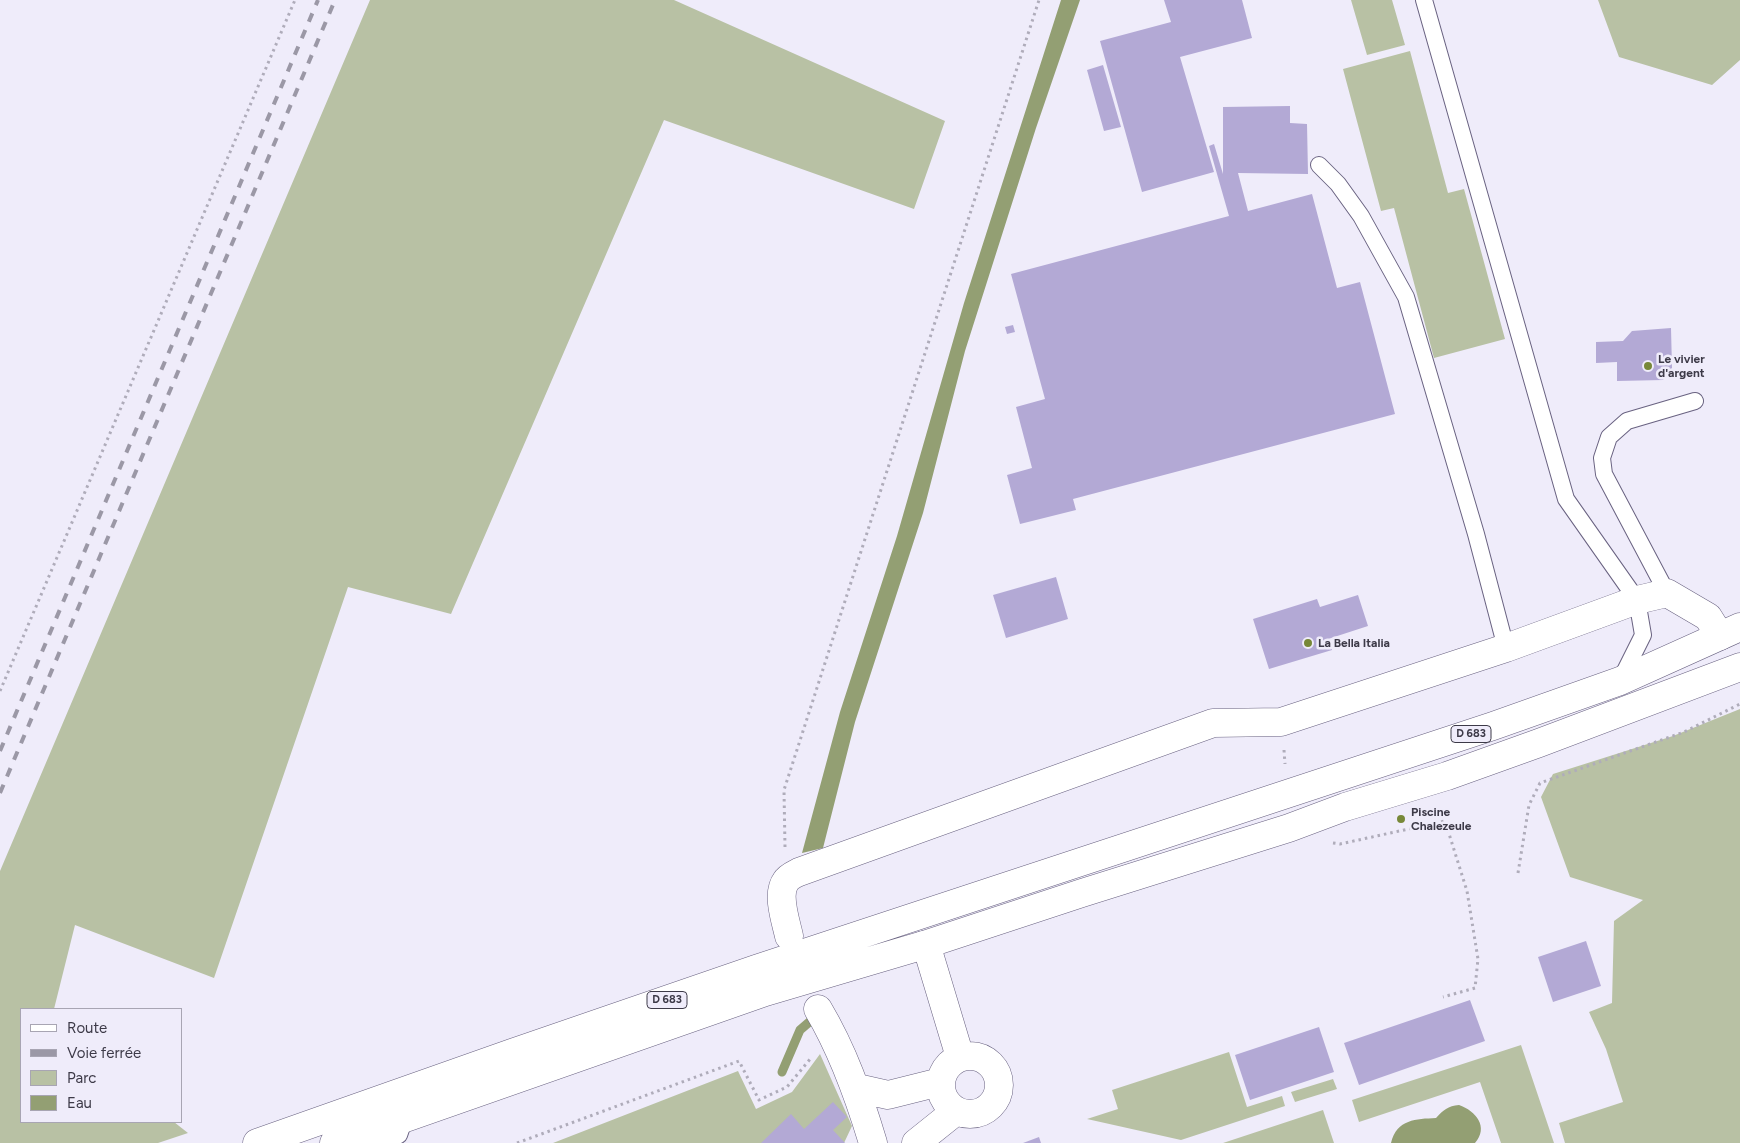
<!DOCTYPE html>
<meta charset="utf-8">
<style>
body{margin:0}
#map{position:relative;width:1740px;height:1143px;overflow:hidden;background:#efecfa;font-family:Figtree,sans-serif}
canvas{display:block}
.legend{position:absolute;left:20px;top:1008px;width:162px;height:115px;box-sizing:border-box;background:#efecfa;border:1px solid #a8a5b3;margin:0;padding:6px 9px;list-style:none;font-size:15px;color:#3d3a48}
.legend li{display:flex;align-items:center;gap:10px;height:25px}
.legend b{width:25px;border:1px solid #a8a5b3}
</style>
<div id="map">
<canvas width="1740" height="1143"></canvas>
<ul class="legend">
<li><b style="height:6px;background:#fff"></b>Route</li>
<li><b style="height:6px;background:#9b98a6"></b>Voie ferrée</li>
<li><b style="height:14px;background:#b8c1a4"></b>Parc</li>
<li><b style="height:14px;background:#939f73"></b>Eau</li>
</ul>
</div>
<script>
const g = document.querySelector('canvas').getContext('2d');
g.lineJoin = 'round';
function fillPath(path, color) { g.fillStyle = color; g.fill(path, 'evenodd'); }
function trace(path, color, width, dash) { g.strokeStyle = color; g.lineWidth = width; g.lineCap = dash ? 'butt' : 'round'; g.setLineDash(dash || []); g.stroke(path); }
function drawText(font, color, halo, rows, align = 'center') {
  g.font = font + ' Figtree,sans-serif'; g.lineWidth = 5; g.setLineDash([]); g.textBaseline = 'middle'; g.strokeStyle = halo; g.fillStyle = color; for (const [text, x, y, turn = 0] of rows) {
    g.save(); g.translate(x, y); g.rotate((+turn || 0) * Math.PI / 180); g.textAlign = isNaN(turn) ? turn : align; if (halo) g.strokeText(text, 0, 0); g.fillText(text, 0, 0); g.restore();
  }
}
const green = new Path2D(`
 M370,0H674L945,121L914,209L664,120L451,614L348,587L214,978L75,925L54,1009H21V1122H174L188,1133L158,1143H0V871Z
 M1351,0H1392L1405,45L1367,55Z
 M1598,0H1740V60L1712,85L1619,57Z
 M1410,51L1448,193L1464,189L1505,339L1434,358L1394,208L1381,211L1343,69Z
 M1740,709V1143H1565L1559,1123L1623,1102L1606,1049L1589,1012L1612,1003L1614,921L1643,900L1570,877L1541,797L1553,774L1673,736Z
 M1521,1045L1554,1143H1501L1480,1082L1359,1122L1352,1100Z
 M1229,1052L1247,1107L1282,1096L1285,1106L1181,1140L1087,1119L1118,1109L1112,1090Z
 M820,1054L852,1126L844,1143H553L738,1071L756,1109L792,1092Z
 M1333,1079L1337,1089L1295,1102L1291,1092Z
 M1323,1110L1334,1143H1223Z`);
const water = new Path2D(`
 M1061,0H1080L1036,128L965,351L923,513L855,722L823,848L802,853L840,712L897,536L964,303Z
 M1459,1105C1476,1111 1489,1127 1475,1143H1391C1397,1119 1416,1119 1436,1118C1443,1110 1448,1106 1459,1105Z`);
const stream = new Path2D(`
 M782,1072L800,1030L814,1018`);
const building = new Path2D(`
 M1164,0H1242L1252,38L1180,57L1214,172L1142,192L1100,41L1171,22Z
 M1103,65L1121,127L1104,131L1087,70Z
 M1290,106V123L1307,124L1308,174L1238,173L1248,211L1312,194L1337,288L1360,282L1395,414L1073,499L1076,510L1020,524L1007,475L1032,468L1016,407L1045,399L1011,274L1229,216L1209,146L1214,144L1223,174V107Z
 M1013,325L1015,332L1007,334L1005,327Z
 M1671,328L1672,368L1663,380L1617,381V362L1596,363V342L1623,341L1632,331Z
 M1056,577L1068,619L1006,638L993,595Z
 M1358,595L1368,626L1328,639L1332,650L1269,669L1253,619L1317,599L1320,607Z
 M1586,941L1601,986L1553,1002L1538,957Z
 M1470,1000L1485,1041L1359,1085L1344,1043Z
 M1319,1027L1334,1072L1250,1100L1235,1055Z
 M833,1102L847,1117L833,1130L845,1143H761L791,1114L804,1129Z
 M1039,1137L1041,1143H1023Z`);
const path = new Path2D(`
 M0,691L295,0
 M1284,750L1285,764
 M1333,843L1340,844L1445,821L1467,891L1478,959L1475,988L1443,997
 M785,847L784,790L1039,0
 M1518,873L1529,805L1540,783L1684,732L1740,704
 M517,1143L739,1061L759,1100L787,1087L811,1058`);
const service = new Path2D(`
 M1424,0L1566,499L1637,600L1643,635L1620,681
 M1319,165L1338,184L1361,216L1406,297L1476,534L1506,648
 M1667,593L1604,474L1602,458L1609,437L1627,421L1695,401
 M384,1143L399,1135L405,1118`);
const minor = new Path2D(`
 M789,936C786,922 776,894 786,881C788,877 795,874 799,872L1213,723L1281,722L1506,648L1637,600L1667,593L1708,617L1720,636
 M924,945L929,954L960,1057
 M818,1009C843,1051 859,1096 873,1143
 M941 1085a29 29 0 1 1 58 0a29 29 0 1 1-58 0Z
 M857,1088L888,1095L940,1082
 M916,1143L956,1111`);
const primary = new Path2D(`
 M257,1143L512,1053L756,969L1493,726L1620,681L1740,627
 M334,1143L765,992L924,945L1082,893L1289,828L1345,807L1447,776L1539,743L1740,667`);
const rail = new Path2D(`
 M0,751L318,0
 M0,793L335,0`);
const markers = [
 [1648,366,5,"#778838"],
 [1308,643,5,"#778838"],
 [1401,819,5,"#778838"]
];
const shields = [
 [1471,734,40],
 [667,1000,40]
];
const shieldNames = [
 ["D 683",1471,734],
 ["D 683",667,1000]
];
const poiNames = [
 ["Le vivier",1658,359],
 ["d'argent",1658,373],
 ["La Bella Italia",1318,643],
 ["Piscine",1411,812],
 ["Chalezeule",1411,826]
];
fillPath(green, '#b8c1a4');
fillPath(water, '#939f73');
trace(stream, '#939f73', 9);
fillPath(building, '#b3a9d5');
trace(service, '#696281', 18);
trace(minor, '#696281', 29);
trace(primary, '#696281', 29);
trace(path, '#afacba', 3, [2.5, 4]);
trace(service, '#fff', 16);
trace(minor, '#fff', 28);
trace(primary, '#fff', 28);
trace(rail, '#9b98a6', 4, [9, 9]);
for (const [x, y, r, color] of markers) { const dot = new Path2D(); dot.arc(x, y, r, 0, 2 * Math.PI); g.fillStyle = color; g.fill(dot); trace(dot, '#efecfa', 2); }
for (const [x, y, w] of shields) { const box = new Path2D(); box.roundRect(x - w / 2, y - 8.5, w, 17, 4); g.fillStyle = '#efecfa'; g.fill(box); trace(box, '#3d3a48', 1); }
drawText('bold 11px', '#3d3a48', null, shieldNames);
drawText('bold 12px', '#3d3a48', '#efecfa', poiNames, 'left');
</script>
